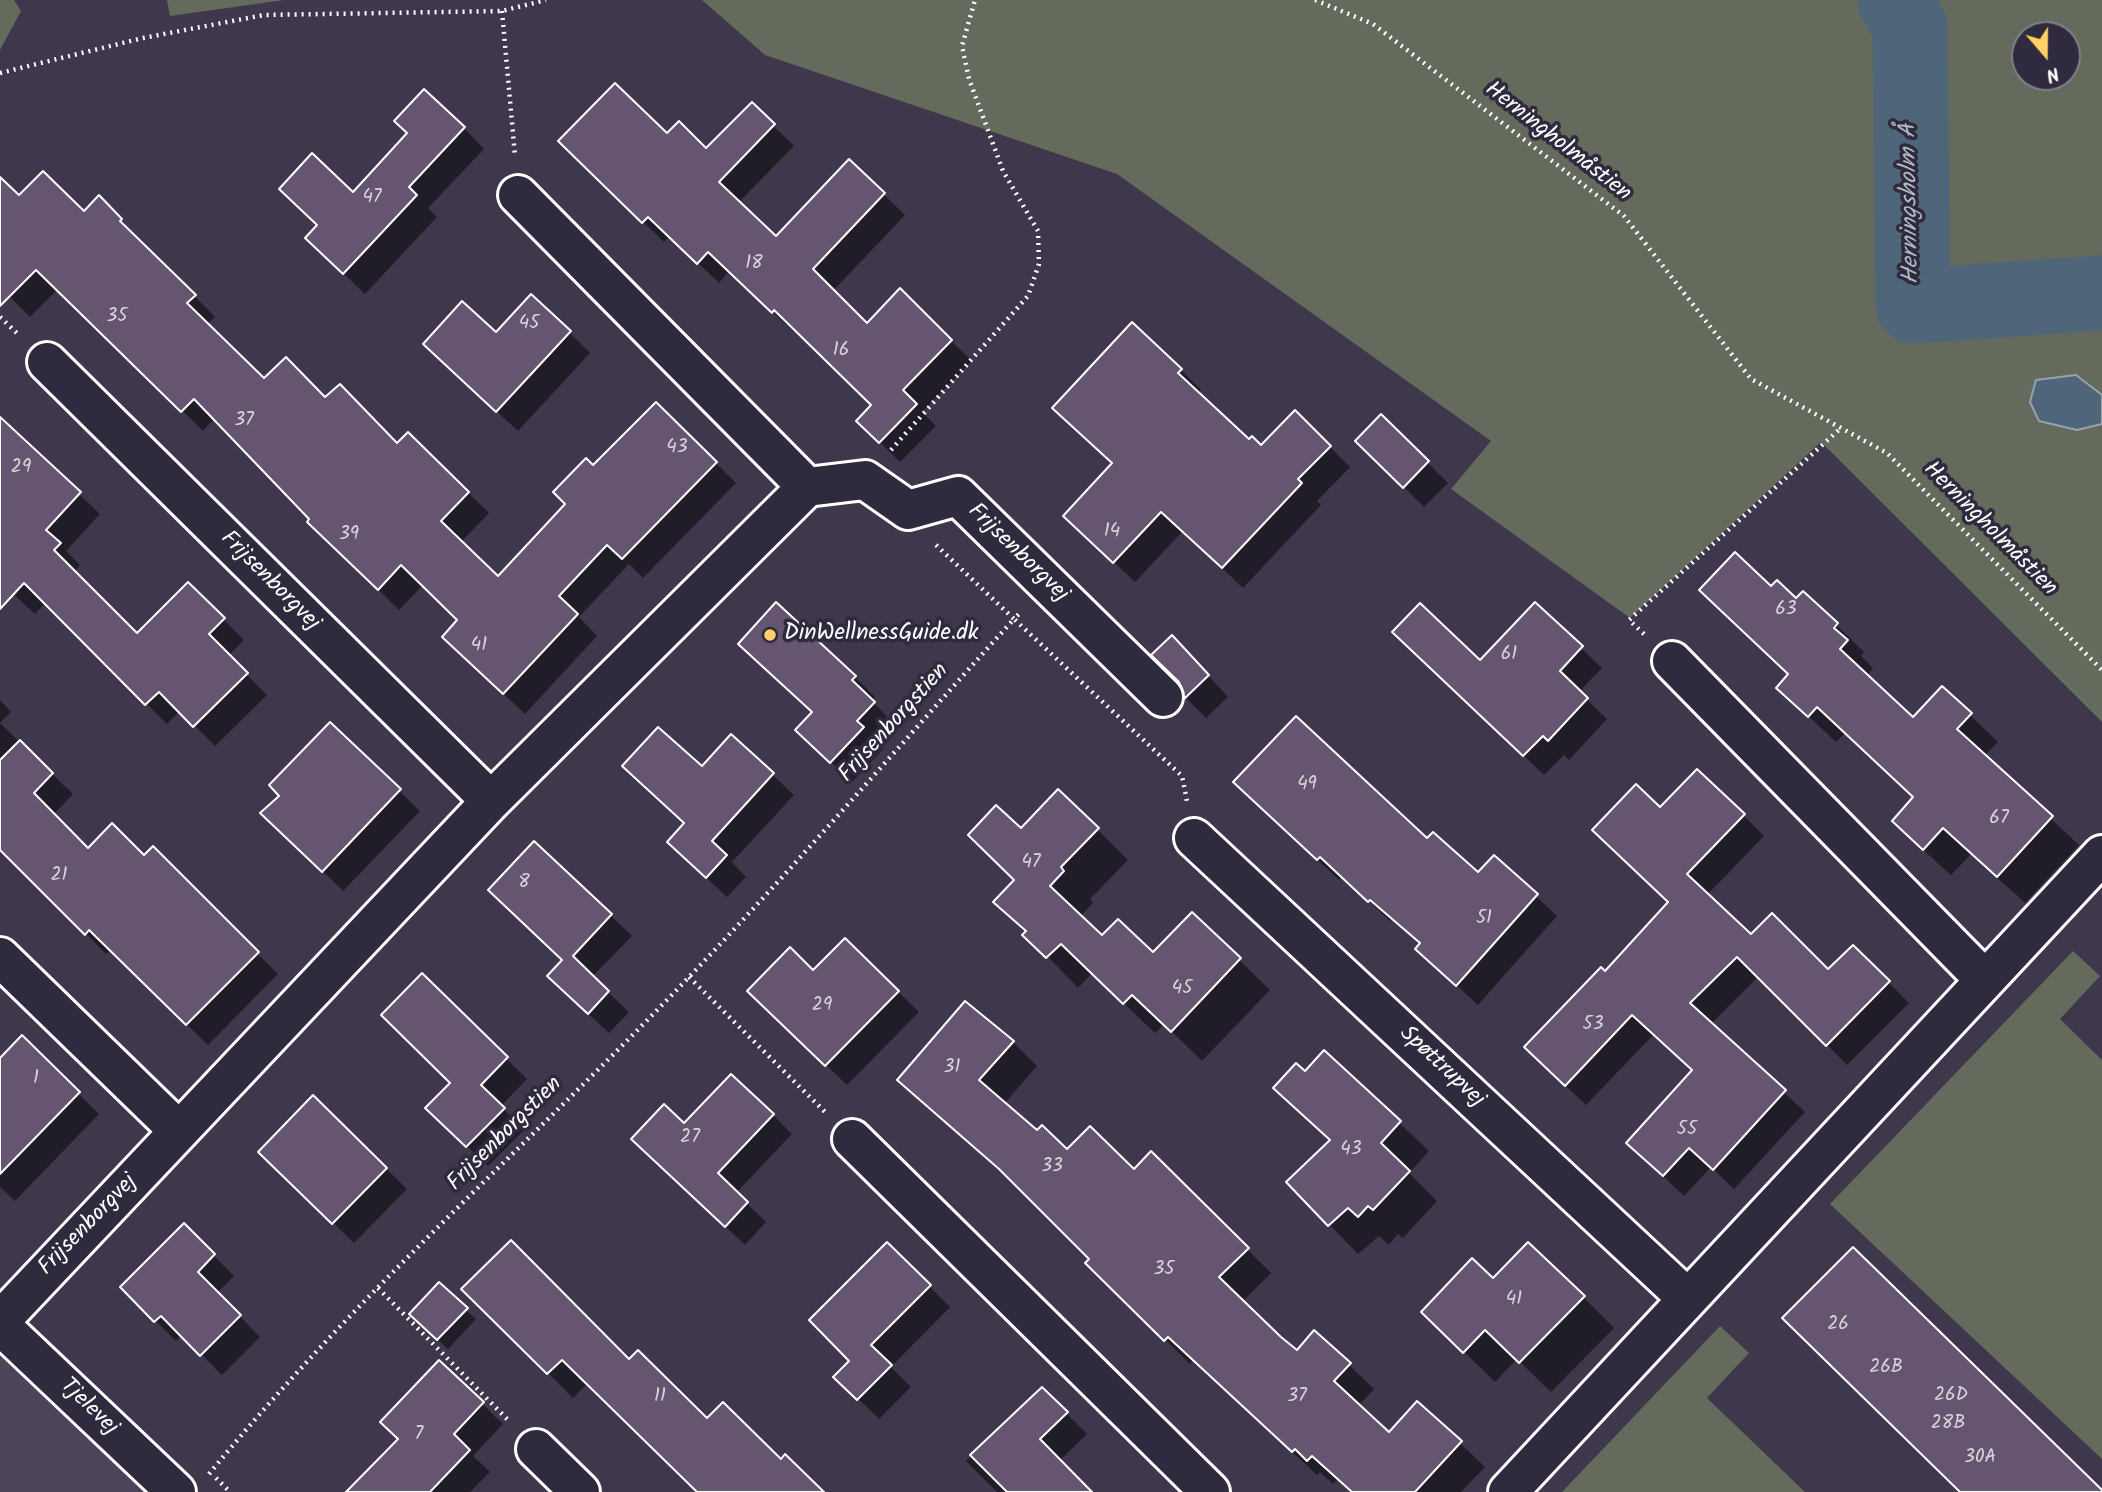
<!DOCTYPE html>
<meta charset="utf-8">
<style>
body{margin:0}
#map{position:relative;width:2102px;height:1492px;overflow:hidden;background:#3f374c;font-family:Kalam,sans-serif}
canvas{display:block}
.north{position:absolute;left:2011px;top:21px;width:70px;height:70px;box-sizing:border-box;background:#2f2a3d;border:2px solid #827f8b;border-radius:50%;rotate:160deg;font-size:19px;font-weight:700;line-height:28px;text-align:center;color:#fff}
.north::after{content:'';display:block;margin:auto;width:24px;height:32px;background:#ffd166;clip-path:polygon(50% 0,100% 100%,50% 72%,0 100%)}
</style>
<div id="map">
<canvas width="2102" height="1492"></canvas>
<div class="north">N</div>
</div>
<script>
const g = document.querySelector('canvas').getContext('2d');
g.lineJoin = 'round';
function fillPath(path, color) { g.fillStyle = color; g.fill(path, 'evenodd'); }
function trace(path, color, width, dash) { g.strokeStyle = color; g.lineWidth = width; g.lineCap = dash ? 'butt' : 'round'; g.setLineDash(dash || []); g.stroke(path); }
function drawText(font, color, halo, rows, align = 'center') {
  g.font = font + ' Kalam,sans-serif'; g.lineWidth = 7; g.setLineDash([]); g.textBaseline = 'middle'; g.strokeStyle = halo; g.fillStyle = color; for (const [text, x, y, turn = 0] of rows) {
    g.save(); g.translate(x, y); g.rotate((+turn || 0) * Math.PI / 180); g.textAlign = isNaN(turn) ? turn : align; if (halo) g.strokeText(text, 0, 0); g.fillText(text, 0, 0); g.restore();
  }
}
const built = new Path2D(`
 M0,1343L155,1492H0Z`);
const green = new Path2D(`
 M0,0H14L21,11L0,50Z
 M167,0H284L170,16Z
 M702,0H2102V722L1821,442L1630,618L1451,489L1491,441L1117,174L765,55ZM2025,35H2067V77H2025Z
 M2073,951L2100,976L2060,1019L2102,1060V1459L1830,1204Z
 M1720,1326L1749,1353L1707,1398L1805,1492H1562Z`);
const water = new Path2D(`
 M2076,375L2102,395V424L2077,430L2039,421L2030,402L2036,380Z`);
const shadow = new Path2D(`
 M752,105L794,146L738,203L776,239L849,161L905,215L833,291L867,325L900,291L972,361L922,412L936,426L900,462L858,421L873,406L796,329L794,332L729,271L719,283L670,236L664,242L581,162L667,136L706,151Z
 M464,128L484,149L428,208L437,217L365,294L328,259L353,194Z
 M0,191L84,214L99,198L215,317L206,325L264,381L326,399L397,445L408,434L489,513L461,542L499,579L568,504L593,467L656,404L736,483L643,578L629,564L579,617L597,636L525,714L465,658L460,621L423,585L399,610L330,542L312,519L215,418L203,431L58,289L30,317L0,287Z
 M569,332L590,353L518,431L446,365L496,335Z
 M1181,370L1201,390L1198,394L1249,441L1261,447L1295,412L1350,467L1317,501L1321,505L1243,588L1183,531L1135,582L1086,536L1114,464L1075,428Z
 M1381,417L1448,483L1424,507L1357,441Z
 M10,429L100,514L66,551L80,565L74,572L137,635L188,584L244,640L228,656L267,695L215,746L180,711L167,724L45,603L35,614L0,582V441Z
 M1771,589L1796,600L1803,593L1864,652L1861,656L1873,668L1867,676L1913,719L1942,688L1998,742L1984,756L2079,845L2025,903L1971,854L1951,875L1921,848L1915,798L1845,733L1836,742L1778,688L1790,675Z
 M1535,604L1602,668L1579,692L1607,719L1569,760L1564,755L1544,775L1415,652L1480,662Z
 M1192,658L1228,697L1206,718L1186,698L1180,681Z
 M855,677L875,697L872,701L894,724L877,743L883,749L852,782L797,730Z
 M0,700L11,712L0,723L73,794L53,815L88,850L144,858L153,849L278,974L208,1045L111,950L106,954L0,845Z
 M330,724L420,811L343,891L283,833L282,796Z
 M732,737L794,795L732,862L746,877L727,897L690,863L702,769Z
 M1256,802L1427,841L1478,875L1494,857L1557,916L1478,1005L1417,949L1421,945L1392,919L1390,921L1342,876L1339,880Z
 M1660,810L1743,815L1764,836L1707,895L1751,937L1828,972L1853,947L1909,1003L1847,1065L1759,976L1711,1024L1805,1112L1734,1189L1711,1167L1684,1196L1649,1163L1693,1072L1654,1034L1586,1105L1547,1068L1605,973L1670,903Z
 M1097,829L1128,860L1090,899L1093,903L1080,917L1102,938L1153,955L1192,914L1270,990L1202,1061L1164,1024L1155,1033L1092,973L1078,988L996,902L1016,880L1021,831Z
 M535,843L632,936L592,977L629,1012L609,1033L570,997Z
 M845,940L919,1012L847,1085L770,1011Z
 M422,976L527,1079L501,1106L524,1130L488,1166L448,1128L452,1083Z
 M22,1038L99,1114L15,1201L0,1187V1061Z
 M1013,1042L1037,1066L1004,1104L1037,1133L1067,1152L1134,1171L1151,1154L1271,1273L1242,1302L1297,1352L1349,1365L1374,1389L1358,1406L1389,1434L1418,1403L1485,1467L1461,1492H1352L1338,1479L1333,1484L1320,1472L1317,1475L1193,1360L1190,1364L1088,1263L1091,1259L1025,1193L900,1080Z
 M1324,1052L1429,1151L1409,1173L1437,1201L1403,1238L1398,1234L1389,1245L1379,1236L1358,1254L1288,1182L1332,1141L1305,1074Z
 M313,1097L407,1189L354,1243L281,1172Z
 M773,1115L792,1134L736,1193L766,1222L745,1245L652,1158L685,1126Z
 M184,1226L234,1276L217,1293L260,1337L222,1375L182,1335L176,1341L122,1287Z
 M887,1244L950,1307L891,1367L911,1387L879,1419L836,1377L852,1361Z
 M1493,1281L1583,1297L1614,1328L1551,1392L1517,1359L1495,1382L1454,1342Z
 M464,1289L630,1361L707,1421L781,1461L821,1492H698L588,1383L573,1398Z
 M466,1310L476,1319L448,1349L421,1324Z
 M439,1362L503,1424L473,1456L490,1472L470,1492H363L400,1439Z
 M1042,1389L1087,1434L1059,1461L1090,1492H997L966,1461Z`);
const river = new Path2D(`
 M1895,0L1910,27L1913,306L2102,293`);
const building = new Path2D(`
 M615,83L667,133L679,121L706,148L752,102L775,124L719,182L776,236L849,159L885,193L813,269L867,323L900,288L952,340L903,390L917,404L879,443L856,421L871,405L774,310L772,313L708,252L697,264L648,217L642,223L558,141Z
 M424,89L465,127L409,187L417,195L343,274L305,238L317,225L279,189L312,153L353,192L407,133L394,121Z
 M43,171L84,211L99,195L122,219L120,221L196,295L187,303L264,378L286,357L325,397L340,384L397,443L408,432L469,492L441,521L498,576L565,504L553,492L586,458L593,465L656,402L717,462L622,559L607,545L559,596L578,614L503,694L442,637L457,620L401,565L378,590L307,522L309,519L194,399L181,412L36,270L0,306V177L19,195Z
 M531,294L571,331L496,412L423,344L462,301L496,332Z
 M1132,322L1182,369L1178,373L1249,439L1252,436L1261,445L1295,410L1331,446L1298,479L1302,483L1222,568L1161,512L1113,563L1063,516L1112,463L1052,408Z
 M1381,414L1429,461L1403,488L1355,441Z
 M0,417L81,492L46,530L61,543L54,550L137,633L188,582L225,618L209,634L248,673L193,727L159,692L145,705L24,583L0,609Z
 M1735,552L1771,586L1777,580L1796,598L1803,591L1838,623L1834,628L1848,640L1840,649L1913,717L1942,686L1972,713L1957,729L2053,816L1997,877L1943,828L1923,850L1892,821L1913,797L1817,707L1808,717L1776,688L1788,674L1699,590Z
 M776,602L856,676L852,680L875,702L857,721L864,727L830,763L795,730L812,712L738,644Z
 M1535,602L1583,646L1560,671L1588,698L1548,741L1543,736L1523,756L1392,632L1420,603L1480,660Z
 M1172,635L1209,675L1184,699L1179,682L1151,655Z
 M1296,716L1427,838L1433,832L1478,872L1494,855L1538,894L1456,986L1415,949L1420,943L1370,900L1368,902L1320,857L1317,860L1233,782Z
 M330,722L401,789L322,872L260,813L279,796L269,785Z
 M658,727L702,766L731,734L774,773L712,841L727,855L706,878L667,842L684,823L622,766Z
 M20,740L53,773L34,793L88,848L112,823L144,855L153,846L259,952L186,1025L89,930L85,935L0,850V760Z
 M1697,769L1745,814L1687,874L1751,934L1772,913L1828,969L1853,945L1890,981L1826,1046L1737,957L1690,1003L1786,1090L1713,1170L1689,1148L1663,1176L1626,1143L1692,1070L1632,1015L1565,1086L1524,1047L1601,967L1605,971L1668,902L1592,830L1636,784L1660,807Z
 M1058,789L1099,828L1061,867L1064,871L1050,886L1102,935L1118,919L1153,952L1192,912L1241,958L1171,1032L1132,995L1123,1004L1061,944L1046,958L1022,935L1026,931L993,902L1014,880L968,835L996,805L1021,828Z
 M534,841L612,914L573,956L609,991L588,1014L547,976L562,960L488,890Z
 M845,938L899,991L825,1066L747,991L790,947L813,970Z
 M422,973L508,1057L481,1085L505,1108L466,1147L425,1108L450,1083L381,1015Z
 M965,1001L1014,1041L979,1080L1037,1130L1042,1125L1067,1149L1090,1126L1134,1169L1151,1151L1249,1248L1219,1277L1281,1337L1297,1350L1314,1330L1351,1363L1334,1381L1389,1432L1417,1401L1462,1441L1415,1492H1352L1312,1456L1307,1461L1295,1449L1292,1452L1168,1337L1164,1341L1085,1263L1089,1259L999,1169L897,1080Z
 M22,1035L80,1092L0,1174V1058Z
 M1324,1050L1401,1121L1381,1143L1410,1171L1373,1210L1368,1206L1358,1217L1348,1208L1328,1226L1286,1182L1330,1140L1273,1088L1296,1063L1305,1071Z
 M731,1074L774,1114L718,1173L748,1202L725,1227L631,1139L664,1104L684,1123Z
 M313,1095L387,1168L332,1224L258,1152Z
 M184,1223L215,1254L198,1272L241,1315L200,1356L161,1316L154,1322L120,1287Z
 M511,1240L629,1359L638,1350L707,1418L723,1402L781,1459L785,1454L824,1492H697L562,1360L547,1374L461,1289Z
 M887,1242L931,1285L871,1345L892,1365L857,1400L833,1377L849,1361L809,1320Z
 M1528,1242L1585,1296L1519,1363L1485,1330L1463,1353L1421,1312L1472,1258L1493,1278Z
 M1853,1247L2102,1490V1492H1960L1782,1318Z
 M439,1282L468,1308L437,1340L409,1314Z
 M439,1360L484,1402L454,1434L470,1450L430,1492H346L398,1439L380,1422Z
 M1042,1387L1068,1412L1040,1439L1092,1492H1007L970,1455Z`);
const path = new Path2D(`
 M1315,0L1373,24L1624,216L1751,379L1887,453L2102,670
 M502,11L515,156
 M0,73L143,38L264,15L502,11L546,0
 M0,317L20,336
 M891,450L1028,296L1039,264L1038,231L1003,171L969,79L962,46L975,0
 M936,545L1014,619L1021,612
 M1644,634L1629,620L1841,428
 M689,977L825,1112
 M378,1288L510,1422
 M209,1474C355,1295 530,1144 689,977C800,861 906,738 1014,619L1182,776L1187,801
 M216,1478L230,1492`);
const minor = new Path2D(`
 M47,362L491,801
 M807,487L865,480L908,510L958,496L1163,697
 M1672,661L1985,980
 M1194,838L1688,1299
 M0,957L179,1131
 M852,1139L1210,1492
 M0,1321L491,801L807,487L518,195
 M0,1325L176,1492
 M536,1449L580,1492
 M1508,1492L2102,855`);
const markers = [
 [770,635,7,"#ffd166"]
];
const numberNames = [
 ["47",372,199],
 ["18",754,265],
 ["35",117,318],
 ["45",529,325],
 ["16",841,352],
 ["37",244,422],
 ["43",677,449],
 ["29",21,469],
 ["14",1112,533],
 ["39",349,536],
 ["63",1786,611],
 ["41",479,647],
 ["61",1509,656],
 ["49",1307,786],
 ["67",1999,820],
 ["47",1031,864],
 ["21",59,877],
 ["8",524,884],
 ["51",1484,920],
 ["45",1182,990],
 ["29",822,1007],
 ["53",1593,1026],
 ["31",952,1069],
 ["1",36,1080],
 ["55",1687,1131],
 ["27",690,1139],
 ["43",1351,1151],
 ["33",1052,1168],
 ["35",1164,1271],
 ["41",1514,1301],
 ["26",1838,1326],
 ["26B",1886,1369],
 ["26D",1951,1397],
 ["11",660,1398],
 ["37",1297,1398],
 ["28B",1948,1425],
 ["7",419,1436],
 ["30A",1980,1459]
];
const streetNames = [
 ["Herningholmåstien",1557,143,38],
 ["Herningholmåstien",1989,530,45],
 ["Frijsenborgvej",1017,554,44],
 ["Frijsenborgvej",269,582,45],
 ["Frijsenborgstien",895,724,-48],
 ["Spøttrupvej",1441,1068,43],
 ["Frijsenborgstien",506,1135,-45],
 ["Frijsenborgvej",89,1226,-46],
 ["Tjelevej",88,1408,44]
];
const poiNames = [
 ["DinWellnessGuide.dk",784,635]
];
const waterNames = [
 ["Herningsholm Å",1912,204,-91]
];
fillPath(built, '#4e445a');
fillPath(green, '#646a5c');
fillPath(water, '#4f667a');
trace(water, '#95a3af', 2);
fillPath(shadow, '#0007');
trace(river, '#4f667a', 75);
fillPath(building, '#655570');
trace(building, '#fff', 2);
trace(minor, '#fff', 44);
trace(path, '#fff', 4.5, [2, 5]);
trace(minor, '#2f2a3d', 38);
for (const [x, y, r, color] of markers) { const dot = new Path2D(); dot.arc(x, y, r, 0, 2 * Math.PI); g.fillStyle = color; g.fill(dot); trace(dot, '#2f2a3d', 2.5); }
drawText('19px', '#d8d4db', null, numberNames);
drawText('23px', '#fff', '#2f2a3d', streetNames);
drawText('23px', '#fff', '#2f2a3d', poiNames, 'left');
drawText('italic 24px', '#b0bac3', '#2f2a3d', waterNames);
</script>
